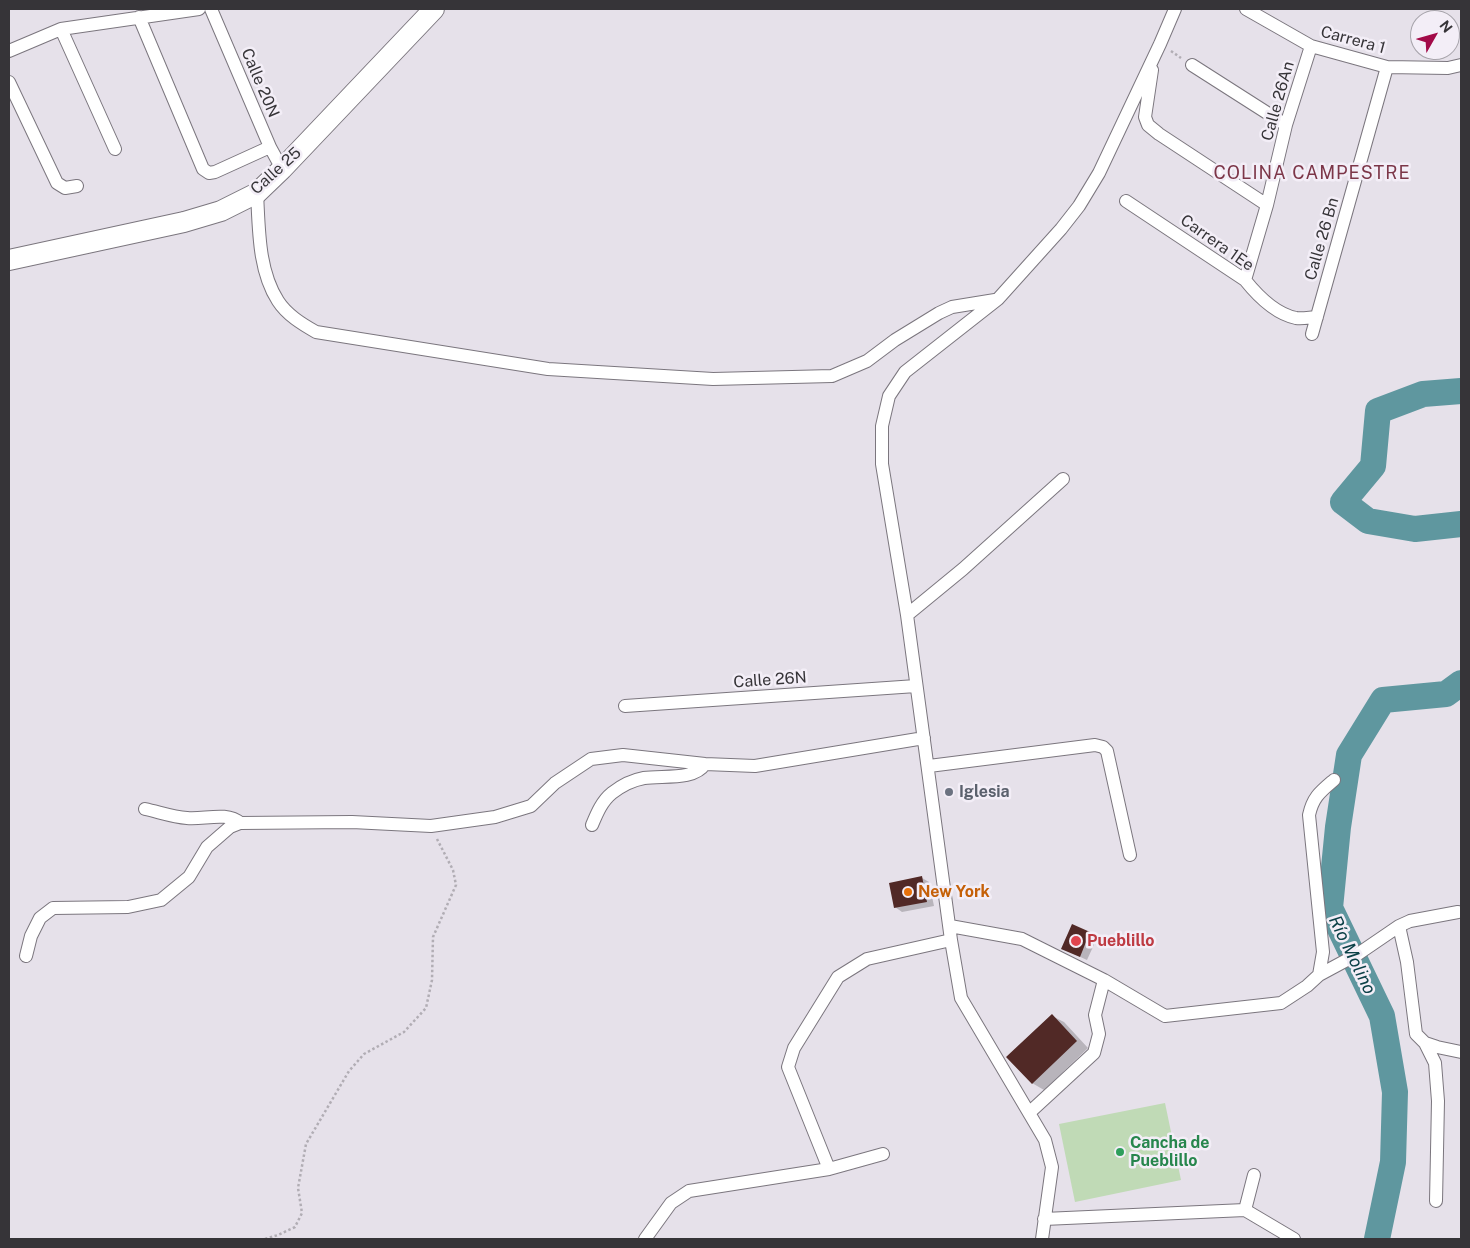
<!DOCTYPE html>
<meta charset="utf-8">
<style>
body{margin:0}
#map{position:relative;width:1470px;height:1248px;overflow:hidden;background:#e6e1ea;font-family:"Public Sans",sans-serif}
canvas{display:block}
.frame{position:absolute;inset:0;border:10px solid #363438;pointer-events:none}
.north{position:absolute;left:1410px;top:10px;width:50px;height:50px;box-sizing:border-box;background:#f3eef7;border:1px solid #a7a4ab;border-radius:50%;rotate:52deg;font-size:14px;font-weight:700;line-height:20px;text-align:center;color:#363438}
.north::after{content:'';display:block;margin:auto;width:18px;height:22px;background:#a20a48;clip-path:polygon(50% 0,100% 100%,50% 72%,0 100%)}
</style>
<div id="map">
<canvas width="1470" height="1248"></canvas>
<div class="frame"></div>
<div class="north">N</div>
</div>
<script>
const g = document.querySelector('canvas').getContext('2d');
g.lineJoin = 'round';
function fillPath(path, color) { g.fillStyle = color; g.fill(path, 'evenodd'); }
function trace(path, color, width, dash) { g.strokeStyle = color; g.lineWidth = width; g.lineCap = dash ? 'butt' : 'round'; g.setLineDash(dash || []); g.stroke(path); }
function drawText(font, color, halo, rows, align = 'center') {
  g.font = font + ' "Public Sans",sans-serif'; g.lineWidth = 5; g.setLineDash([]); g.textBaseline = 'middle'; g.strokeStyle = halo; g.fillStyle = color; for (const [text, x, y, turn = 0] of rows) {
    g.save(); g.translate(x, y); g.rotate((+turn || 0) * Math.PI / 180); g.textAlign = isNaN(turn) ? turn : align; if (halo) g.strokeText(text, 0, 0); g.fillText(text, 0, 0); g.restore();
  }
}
const green = new Path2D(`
 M1165,1103L1181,1180L1075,1202L1059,1124Z`);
const shadow = new Path2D(`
 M922,878L929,882L934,906L902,912L895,907Z
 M1072,926L1097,938L1087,960L1063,949Z
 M1052,1016L1064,1022L1088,1048L1044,1090L1032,1083Z`);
const river = new Path2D(`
 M1461,391L1423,394L1378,411L1373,466L1343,502L1368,521L1415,529L1461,524
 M1377,1239L1393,1162L1395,1092L1382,1016L1330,908L1338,827L1349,755L1383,700L1446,694L1461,683`);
const building = new Path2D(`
 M922,876L927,902L894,908L889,883Z
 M1072,924L1090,932L1080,957L1061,949Z
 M1052,1014L1077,1041L1032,1084L1006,1057Z`);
const path = new Path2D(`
 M1171,51L1181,58
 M265,1239L278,1235L295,1227L302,1213L298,1188L306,1144L349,1071L364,1054L404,1032L426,1008L432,980L433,937L456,885L453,870L437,839`);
const minor = new Path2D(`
 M211,9L270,147L282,169
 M1246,9L1311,46L1387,67L1448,68L1461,65
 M139,17L203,169L209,173L215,172L270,147
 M61,29L115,149
 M9,51L61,29L199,9
 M1192,65L1286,125
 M1152,70L1145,117L1148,125L1159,134L1267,205
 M9,82L57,183L65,188L77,186
 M257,193C259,228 258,270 278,301C287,315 302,324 316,332L548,369L713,379L832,376L867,361L895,340L939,313L952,307L995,300
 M1126,201L1245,280C1257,295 1276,314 1296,318C1303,319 1311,317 1317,317
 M1245,280L1267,205L1286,125L1311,46
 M1312,334L1387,67
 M907,615L963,569L1063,479
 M625,706L916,686
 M929,766L1095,745L1103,747L1107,751L1130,855
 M145,809C159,812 173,817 187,818C203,820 227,811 240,823
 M592,825C597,813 602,801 612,793C621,786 633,780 644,778C662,775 694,781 705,764
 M950,926L1022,939L1104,980L1165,1016L1281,1003L1307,986L1319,975L1358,954L1399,926L1410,921L1458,912
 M1399,926L1407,962L1416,1034L1425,1043L1435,1063L1438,1101L1436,1201
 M26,956L31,936L40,918L53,908L128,907L161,900L189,877L207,847L230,827L240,823L352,822L431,826L495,817L531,806L555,783L591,759L623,755L705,764L755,766L924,738
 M1319,975L1323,952L1309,815C1313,797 1320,792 1334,780
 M1425,1043L1437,1047L1461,1052
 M1030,1112L1094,1053L1099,1034L1095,1015L1104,980
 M829,1169L788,1067L794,1048L838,977L867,959L951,940
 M1245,1210L1254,1175
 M1044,1219L1245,1210L1294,1239
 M645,1239L671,1203L689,1191L829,1169L883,1154
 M1042,1239L1052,1167L1045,1140L961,998L951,940L907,615L882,464V426L889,396L905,372L998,299L1061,229L1079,206L1099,173L1160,44L1175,9`);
const primary = new Path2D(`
 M9,260L184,222L221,211L257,193L282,169L434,9`);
const markers = [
 [949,792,5,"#6b7280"],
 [908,892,5,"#e8710a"],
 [1076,941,6,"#e0444e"],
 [1120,1152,5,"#2e9e5b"]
];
const streetNames = [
 ["Carrera 1",1353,40,15],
 ["Calle 20N",260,83,67],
 ["Calle 26An",1278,101,-74],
 ["Calle 25",276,171,-42],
 ["Calle 26 Bn",1322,239,-74],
 ["Carrera 1Ee",1217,243,35],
 ["Calle 26N",770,680,-4]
];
const worshipNames = [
 ["Iglesia",959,792]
];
const foodNames = [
 ["New York",918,892]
];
const healthNames = [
 ["Pueblillo",1087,941]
];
const leisureNames = [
 ["Cancha de",1130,1143],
 ["Pueblillo",1130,1161]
];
const neighbourhoodNames = [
 ["COLINA CAMPESTRE",1312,173]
];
const waterNames = [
 ["Río Molino",1352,955,64]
];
fillPath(green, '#c0dab6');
fillPath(shadow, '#0003');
trace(river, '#5f979f', 26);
fillPath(building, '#512926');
trace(minor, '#7b767e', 14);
trace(primary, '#7b767e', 22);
trace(path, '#b1adb4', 2.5, [2.5, 2.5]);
trace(minor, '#fff', 12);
trace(primary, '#fff', 20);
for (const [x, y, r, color] of markers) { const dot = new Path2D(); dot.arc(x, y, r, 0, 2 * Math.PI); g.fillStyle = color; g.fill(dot); trace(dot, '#f3eef7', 2); }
drawText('16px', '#363438', '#f3eef7', streetNames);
drawText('bold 16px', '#5b616d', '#f3eef7', worshipNames, 'left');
drawText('bold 16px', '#c56008', '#f3eef7', foodNames, 'left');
drawText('bold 16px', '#be3a42', '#f3eef7', healthNames, 'left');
drawText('bold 16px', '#27864d', '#f3eef7', leisureNames, 'left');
g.letterSpacing = '1px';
drawText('18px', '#7c3648', '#f3eef7', neighbourhoodNames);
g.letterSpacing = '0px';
drawText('italic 18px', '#0c4148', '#f3eef7', waterNames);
</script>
